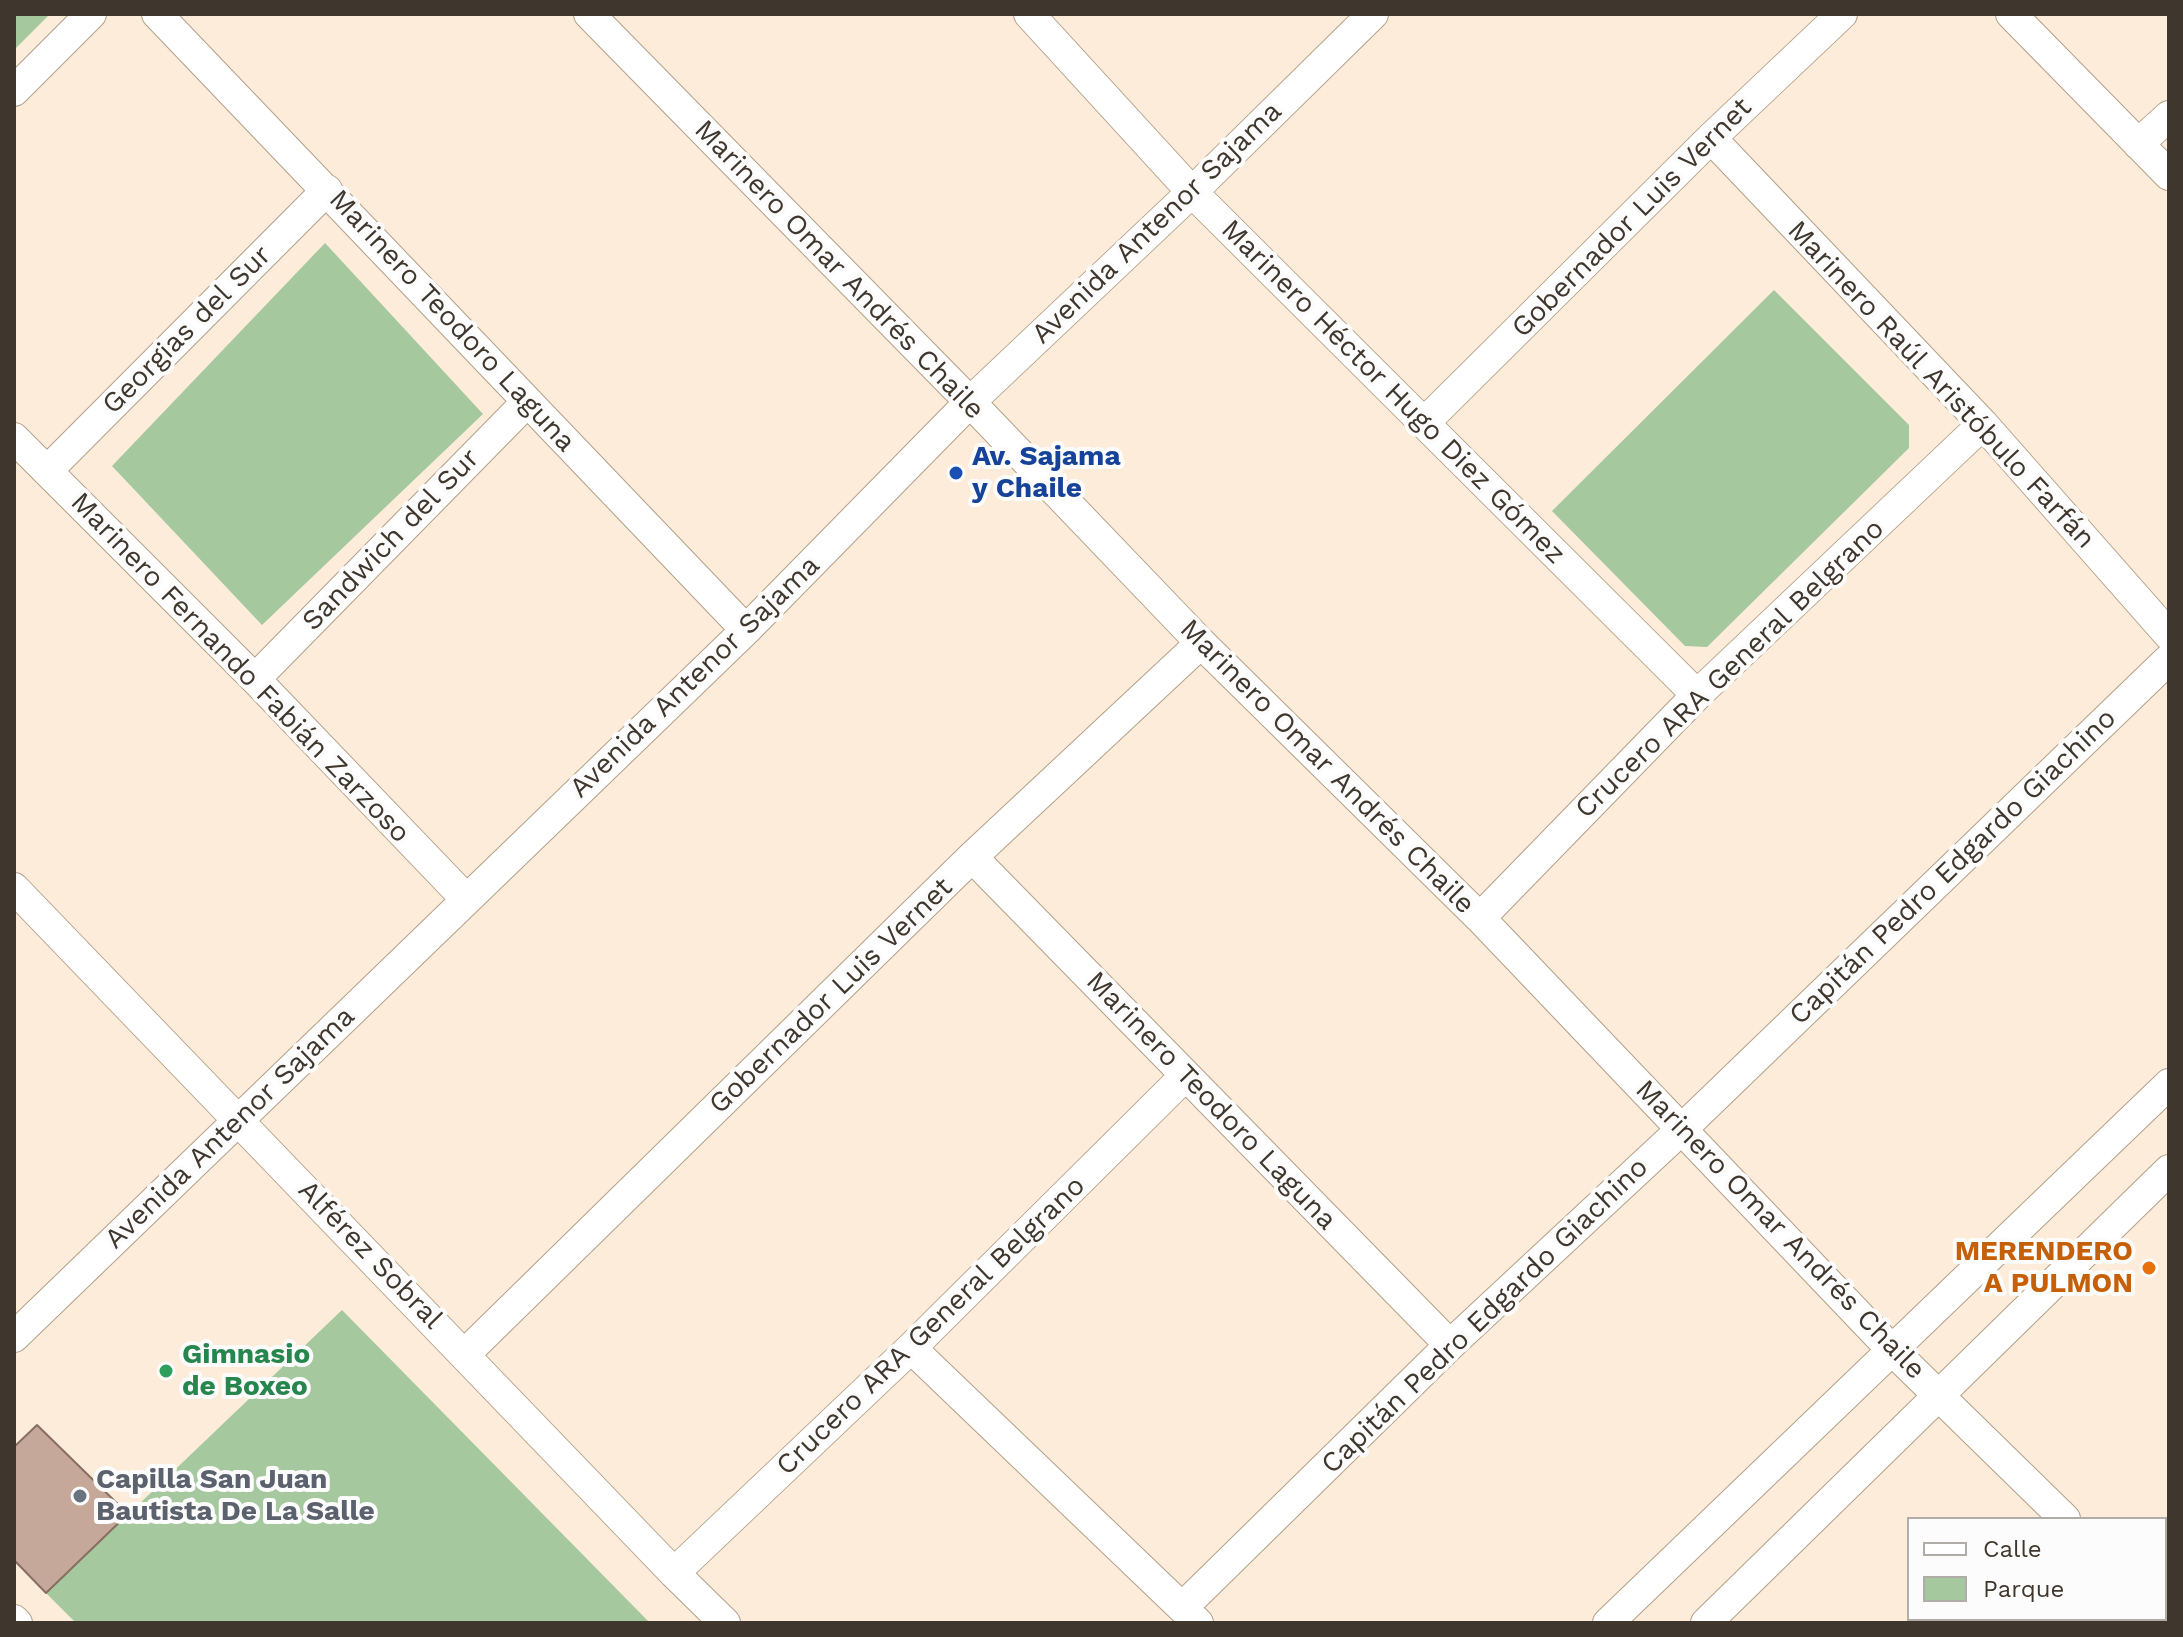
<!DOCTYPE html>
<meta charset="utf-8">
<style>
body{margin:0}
#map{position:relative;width:2183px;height:1637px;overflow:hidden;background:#fcecd9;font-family:"Work Sans",sans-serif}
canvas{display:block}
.frame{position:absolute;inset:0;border:16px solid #3f372d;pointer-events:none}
.legend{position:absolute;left:1907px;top:1517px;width:260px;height:104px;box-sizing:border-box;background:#fcfcfc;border:2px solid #b0ada9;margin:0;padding:10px 14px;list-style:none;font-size:24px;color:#3f372d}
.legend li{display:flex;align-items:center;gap:16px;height:40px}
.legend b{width:40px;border:2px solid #b0ada9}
</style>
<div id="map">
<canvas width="2183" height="1637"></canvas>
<div class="frame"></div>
<ul class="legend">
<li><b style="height:10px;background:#fff"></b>Calle</li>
<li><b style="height:22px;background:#a5c89e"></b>Parque</li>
</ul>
</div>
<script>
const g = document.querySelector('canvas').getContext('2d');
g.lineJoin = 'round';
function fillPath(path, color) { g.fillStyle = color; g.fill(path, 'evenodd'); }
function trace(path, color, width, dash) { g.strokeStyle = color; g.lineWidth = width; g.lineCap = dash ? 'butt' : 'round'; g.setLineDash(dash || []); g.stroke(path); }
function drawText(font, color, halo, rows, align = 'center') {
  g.font = font + ' "Work Sans",sans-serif'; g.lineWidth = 8; g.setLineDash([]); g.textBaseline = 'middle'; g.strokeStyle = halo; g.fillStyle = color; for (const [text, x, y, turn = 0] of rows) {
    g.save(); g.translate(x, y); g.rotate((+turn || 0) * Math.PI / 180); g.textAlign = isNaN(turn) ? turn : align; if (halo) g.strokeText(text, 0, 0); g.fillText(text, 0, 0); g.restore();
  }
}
const green = new Path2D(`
 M14,14H50L14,50Z
 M325,243L483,414L262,625L112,466Z
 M1774,290L1909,425V448L1707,647L1685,646L1552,511Z
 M342,1310L650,1623H76L46,1593Z`);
const building = new Path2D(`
 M37,1425L128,1514L46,1593L14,1560V1447Z`);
const minor = new Path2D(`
 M157,14L746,630
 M589,14L970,402L1201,643L1480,918L1892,1350L2065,1519
 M1029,14L1192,192L1697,695
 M2011,14L2169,175
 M14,91L91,14
 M1711,138L1983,424L2169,635
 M2138,144L2169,116
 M1424,423L1711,138L1842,14
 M14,438L255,679L466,899
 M47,471L327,190
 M255,679L527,402
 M972,857L1450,1345
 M14,888L674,1573L725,1623
 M1480,918L1697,695L1983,424
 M14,1337L746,630L970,402L1192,192L1373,14
 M911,1348L1198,1623
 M465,1354L972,857L1201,643
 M674,1573L911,1348L1185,1076
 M1183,1607L1450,1345L1682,1129L2169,659
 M14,1620L17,1623
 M1608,1623L2169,1084
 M1706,1623L2169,1170
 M2151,1623L2155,1619`);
const markers = [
 [956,473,8,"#1a4fb4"],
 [2149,1268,8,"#e8710a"],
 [166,1371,8,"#2e9e5b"],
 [80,1496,8,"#6b7280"]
];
const streetNames = [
 ["Gobernador Luis Vernet",1632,218,-45],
 ["Avenida Antenor Sajama",1157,223,-44],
 ["Marinero Omar Andrés Chaile",839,270,46],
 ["Marinero Teodoro Laguna",452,321,47],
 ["Georgias del Sur",187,330,-45],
 ["Marinero Raúl Aristóbulo Farfán",1941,385,47],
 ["Marinero Héctor Hugo Diez Gómez",1393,392,45],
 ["Sandwich del Sur",391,540,-46],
 ["Marinero Fernando Fabián Zarzoso",240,668,46],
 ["Crucero ARA General Belgrano",1730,669,-44],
 ["Avenida Antenor Sajama",695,677,-44],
 ["Marinero Omar Andrés Chaile",1327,767,45],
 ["Capitán Pedro Edgardo Giachino",1953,867,-44],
 ["Gobernador Luis Vernet",831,996,-44],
 ["Marinero Teodoro Laguna",1211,1101,46],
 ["Avenida Antenor Sajama",230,1128,-44],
 ["Marinero Omar Andrés Chaile",1780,1230,46],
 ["Alférez Sobral",370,1255,46],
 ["Capitán Pedro Edgardo Giachino",1485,1316,-44],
 ["Crucero ARA General Belgrano",931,1326,-44]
];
const transitNames = [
 ["Av. Sajama",972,457],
 ["y Chaile",972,489]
];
const foodNames = [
 ["MERENDERO",2133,1252],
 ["A PULMON",2133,1284]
];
const leisureNames = [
 ["Gimnasio",182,1355],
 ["de Boxeo",182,1387]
];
const worshipNames = [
 ["Capilla San Juan",96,1480],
 ["Bautista De La Salle",96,1512]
];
fillPath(green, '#a5c89e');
fillPath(building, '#c5a89a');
trace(building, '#886e61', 2);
trace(minor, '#b3a08a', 32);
trace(minor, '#fff', 30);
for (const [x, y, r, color] of markers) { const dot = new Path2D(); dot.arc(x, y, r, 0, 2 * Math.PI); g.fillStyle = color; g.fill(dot); trace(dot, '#fcfcfc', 3); }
drawText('28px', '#3f372d', '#fcfcfc', streetNames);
drawText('bold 28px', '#164399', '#fcfcfc', transitNames, 'left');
drawText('bold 28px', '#c56008', '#fcfcfc', foodNames, 'right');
drawText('bold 28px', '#27864d', '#fcfcfc', leisureNames, 'left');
drawText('bold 28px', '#5b616d', '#fcfcfc', worshipNames, 'left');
</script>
